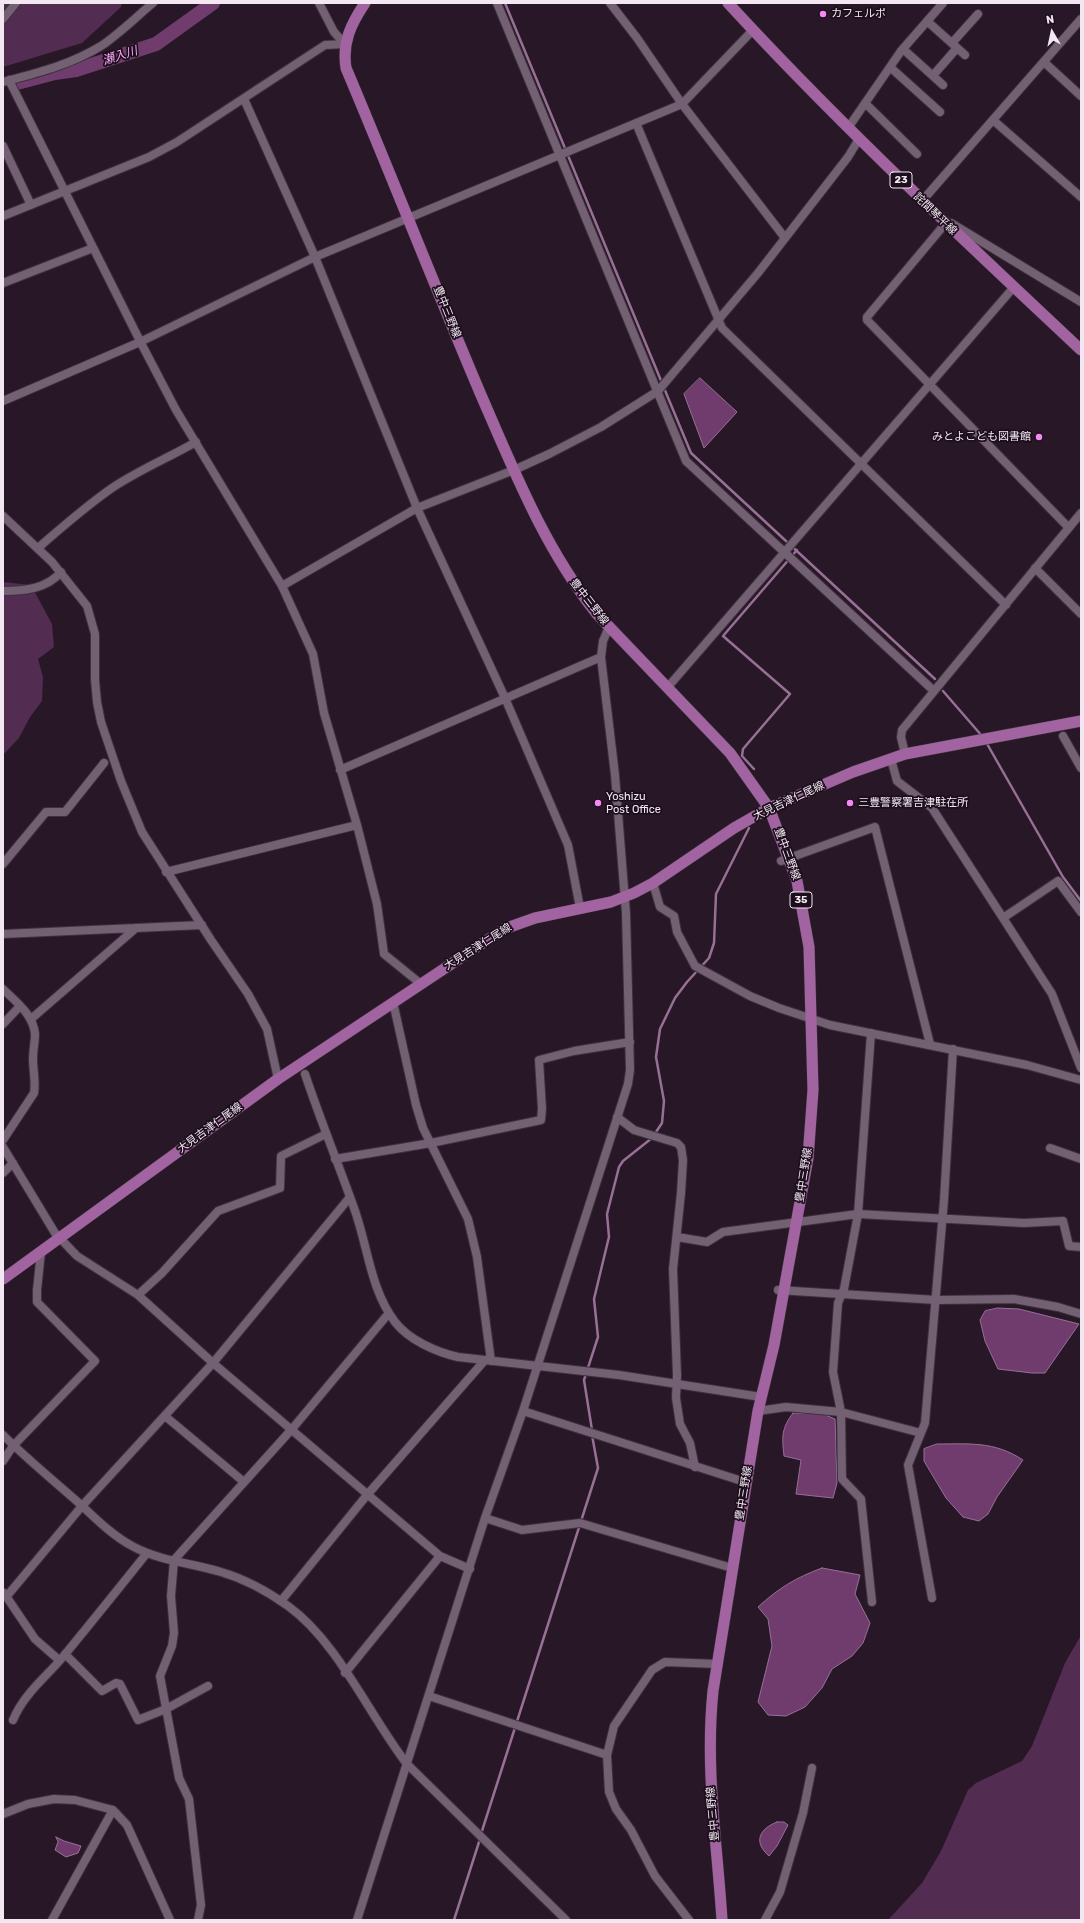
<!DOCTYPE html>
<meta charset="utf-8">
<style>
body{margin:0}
#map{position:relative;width:1084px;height:1923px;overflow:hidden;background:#271727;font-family:Rubik,sans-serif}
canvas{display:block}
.frame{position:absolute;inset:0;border:4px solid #f3e8f2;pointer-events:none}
.north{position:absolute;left:1032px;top:12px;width:40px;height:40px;-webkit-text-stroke:3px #1d0e1d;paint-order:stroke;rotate:351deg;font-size:11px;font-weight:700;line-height:16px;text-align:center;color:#f3e8f2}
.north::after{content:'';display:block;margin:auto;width:14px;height:18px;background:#f3e8f2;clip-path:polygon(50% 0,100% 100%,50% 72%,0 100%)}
</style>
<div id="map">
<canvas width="1084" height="1923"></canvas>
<div class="frame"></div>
<div class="north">N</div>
</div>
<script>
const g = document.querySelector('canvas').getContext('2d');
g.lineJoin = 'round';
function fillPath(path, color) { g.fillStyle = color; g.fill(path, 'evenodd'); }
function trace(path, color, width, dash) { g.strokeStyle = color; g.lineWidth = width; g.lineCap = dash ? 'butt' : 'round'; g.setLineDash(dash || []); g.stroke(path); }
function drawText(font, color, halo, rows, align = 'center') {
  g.font = font + ' Rubik,"Noto Sans JP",sans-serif'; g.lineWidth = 3.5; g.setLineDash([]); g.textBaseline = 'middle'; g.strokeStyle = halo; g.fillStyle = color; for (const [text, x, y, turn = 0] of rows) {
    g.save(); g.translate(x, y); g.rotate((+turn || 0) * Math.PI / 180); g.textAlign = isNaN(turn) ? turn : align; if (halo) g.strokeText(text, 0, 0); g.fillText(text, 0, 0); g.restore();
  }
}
const green = new Path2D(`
 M3,3H122L121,7L82,43L3,67Z
 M3,582L31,585L52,624L54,647L38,659L43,677L42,701L30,717L19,738L3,755Z
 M1081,1635V1920H888L922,1883L941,1851L968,1790L976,1783L1022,1761L1032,1746L1065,1663Z`);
const water = new Path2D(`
 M700,378L737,412L704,448L684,394Z
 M998,1308L1019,1309L1079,1324L1045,1373H1032L998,1369L985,1341L980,1320L985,1311Z
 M793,1413L823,1414L835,1419L837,1483L833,1498L796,1494L801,1460L784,1456C782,1437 781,1429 793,1413Z
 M937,1444C970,1444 994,1441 1023,1460L997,1497L988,1514L979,1521L963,1517L946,1498L924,1461V1449Z
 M822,1568L860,1575L855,1594L870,1623L863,1643L852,1656L832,1669L822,1688L805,1707L786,1716L768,1715L758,1702L772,1646L768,1619L758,1607C779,1588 795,1578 822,1568Z
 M777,1822H784L788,1825L777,1846L769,1856C753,1842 759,1829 777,1822Z
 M56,1837L64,1841L81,1846L78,1853L66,1857L55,1850L58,1842Z`);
const stream = new Path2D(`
 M505,3L662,383
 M664,388L691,453L935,679
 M943,691L982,736
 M986,742L1063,877L1081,901
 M754,769L742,756L743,749L790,694L723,636L797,550
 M592,1430L584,1380L598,1337L594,1299L607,1245L609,1237L607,1214L619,1167L623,1161L652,1138L662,1123L664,1101L656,1057L660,1029L675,998L687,982L709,958L714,943L716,894L749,828
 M481,1834L598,1468L592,1435
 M454,1920L480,1839`);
const river = new Path2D(`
 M17,83L55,73L76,70L156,44L213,3`);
const minor = new Path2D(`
 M319,3L334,32L345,44
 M497,3L686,461L934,691
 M610,3L637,38L682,104L785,238
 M3,19L16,3
 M927,21L965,55
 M952,43L978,14
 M903,49L943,85
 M1044,62L1081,96
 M890,67L940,112
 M936,72L957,48
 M9,80L141,343L176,410L282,586L313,654L324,713L357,825L377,904L384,954L421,984
 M3,82C37,73 70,65 101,46C119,34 136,17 153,3
 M244,99L315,257L417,508L505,698L568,845L580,908
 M865,103L917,154
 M993,120L1081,197
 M636,123L722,328L1006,605
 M848,128L901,51L943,3
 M3,146L31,205
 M922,201L1081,19
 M3,216L149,157L177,142L325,45L345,44
 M3,283L93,248
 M3,401L140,342L315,257L682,104L753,30
 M3,516L52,562L87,606L95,634V680L97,702L101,722L121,781L142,832L211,940L248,994L267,1029L278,1079
 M1069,528L867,320V317L945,224L951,223L1081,302
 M38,548C62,527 86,506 112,488C139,470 168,458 196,442
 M1035,568L1081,614
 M282,586L417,508L514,470L549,454L601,427L658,391L758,273L848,157L859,139
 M3,591C23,591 47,589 61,572
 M667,688L1014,287
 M1063,736L1081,768
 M905,754L901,737L902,730L1081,513
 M891,759L897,781L932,808L1052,994L1081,1068
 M340,770L601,657
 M781,861L875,827L930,1044
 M3,864L46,812H65L104,763
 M166,872L357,825
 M653,883L660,907L674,916L677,932L695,966L750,996L779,1008L830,1025L1027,1065L1081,1080
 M1003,918L1058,881L1081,912
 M3,934L202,925
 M3,989C16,1002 33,1014 35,1034C35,1042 33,1050 33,1059C33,1070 36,1082 34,1093L3,1140
 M393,1002L416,1105L423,1128L468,1219L477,1257L491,1361
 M31,1019L136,928
 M3,1024L20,1006
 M871,1033L858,1214L844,1289L838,1303L833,1372L841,1412L842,1479L861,1499L872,1602
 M305,1074C320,1119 338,1163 354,1208C368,1246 370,1289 395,1322C409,1340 436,1352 458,1357L619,1375L761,1397
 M617,1117L634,1130L677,1143L681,1147L683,1160L681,1193L673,1269L677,1375L676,1398L680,1424L690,1443L695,1467
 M3,1147L55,1233L77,1256L138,1295L213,1363L440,1556L470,1569
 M1050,1148L1081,1159
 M335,1159L431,1143L541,1120L542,1109L539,1060L574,1051L630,1042
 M3,1173L13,1163
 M677,1237L707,1242L723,1232L858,1214L1024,1223L1063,1221L1069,1246L1081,1247
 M778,1290L936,1300L1014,1299L1058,1307L1081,1314
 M138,1295L162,1273L218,1211L280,1188L281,1156L326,1134
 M523,1411L745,1482
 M758,1411L786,1407L841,1412L921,1433
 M165,1416L244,1482
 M3,1435C27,1459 54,1481 80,1504C96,1519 114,1537 134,1547C160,1561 192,1563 221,1572C245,1579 267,1591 288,1606C338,1642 369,1715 407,1764L566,1920
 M3,1461L13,1446L95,1361L37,1302V1290L41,1252
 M485,1518L522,1530L580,1523L732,1568
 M4,1593L35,1639L59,1660
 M7,1596L82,1506L213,1363L350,1197
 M932,1598L908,1465L925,1423L944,1200L953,1049
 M281,1601L367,1495L485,1360
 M65,1654L102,1691L116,1683L120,1684L138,1720L166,1709L208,1686
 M345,1673L440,1556
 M429,1696L607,1755
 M13,1720C24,1694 44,1679 62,1658C91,1623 119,1588 147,1553
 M3,1814L28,1804L54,1799L75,1800L113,1810L127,1825L170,1920
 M52,1920L113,1810
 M198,1920L201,1905L189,1799L179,1778L160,1676L172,1646L174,1633L171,1596L174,1560L292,1429L389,1313
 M357,1920L485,1518L523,1411L628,1084L630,1070L626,913L615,775L601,657L603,641L609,627
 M689,1920L655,1876L631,1830L616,1809L609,1792L607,1755L614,1726L652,1670L665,1662L717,1664
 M765,1920L780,1892L803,1813L812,1768`);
const major = new Path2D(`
 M365,3C351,24 342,42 346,68C392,177 435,287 481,395C514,471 545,549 597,614L730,753L769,808L797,881L809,947L813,1090L808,1158L774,1345L758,1411L713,1691C705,1770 717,1841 722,1920
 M728,3C840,125 961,237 1081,350
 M3,1279L278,1079L504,929L535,918L611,902L634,893L653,883L734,828L769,808L853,772L905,754L1081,721`);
const markers = [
 [823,14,4,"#f389f1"],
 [1039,437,4,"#f389f1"],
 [598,803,4,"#f389f1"],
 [850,803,4,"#f389f1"]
];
const shields = [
 [901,180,22],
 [801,900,22]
];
const shieldNames = [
 ["23",901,180],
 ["35",801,900]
];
const poiNames = [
 ["カフェルポ",831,14],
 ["みとよこども図書館",1031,437,"right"],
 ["Yoshizu",606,797],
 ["Post Office",606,810],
 ["三豊警察署吉津駐在所",858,803]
];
const streetNames = [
 ["詫間琴平線",935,214,44],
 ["豊中三野線",447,312,68],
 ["豊中三野線",589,602,52],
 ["大見吉津仁尾線",789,801,-25],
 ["豊中三野線",787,854,70],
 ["大見吉津仁尾線",478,947,-32],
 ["大見吉津仁尾線",210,1128,-36],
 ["豊中三野線",804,1175,-81],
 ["豊中三野線",744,1493,-81],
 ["豊中三野線",713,1814,-95]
];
const waterNames = [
 ["瀬入川",120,56,-18]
];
fillPath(green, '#532c52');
fillPath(water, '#6f3c6d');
trace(water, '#977095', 1);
trace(stream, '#977095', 2.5);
trace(river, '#6f3c6d', 14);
trace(minor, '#3d313c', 10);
trace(major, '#3d313c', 12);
trace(minor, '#746073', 8);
trace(major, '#a264a0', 11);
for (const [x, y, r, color] of markers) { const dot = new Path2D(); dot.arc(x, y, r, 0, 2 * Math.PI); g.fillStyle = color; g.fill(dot); trace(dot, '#1d0e1d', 1.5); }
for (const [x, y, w] of shields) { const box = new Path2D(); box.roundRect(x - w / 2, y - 8, w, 16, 3); g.fillStyle = '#1d0e1d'; g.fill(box); trace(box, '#f3e8f2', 1); }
drawText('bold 10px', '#f3e8f2', null, shieldNames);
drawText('11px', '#f3e8f2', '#1d0e1d', poiNames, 'left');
drawText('11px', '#f3e8f2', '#1d0e1d', streetNames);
drawText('italic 12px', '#f9acf6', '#1d0e1d', waterNames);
</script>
